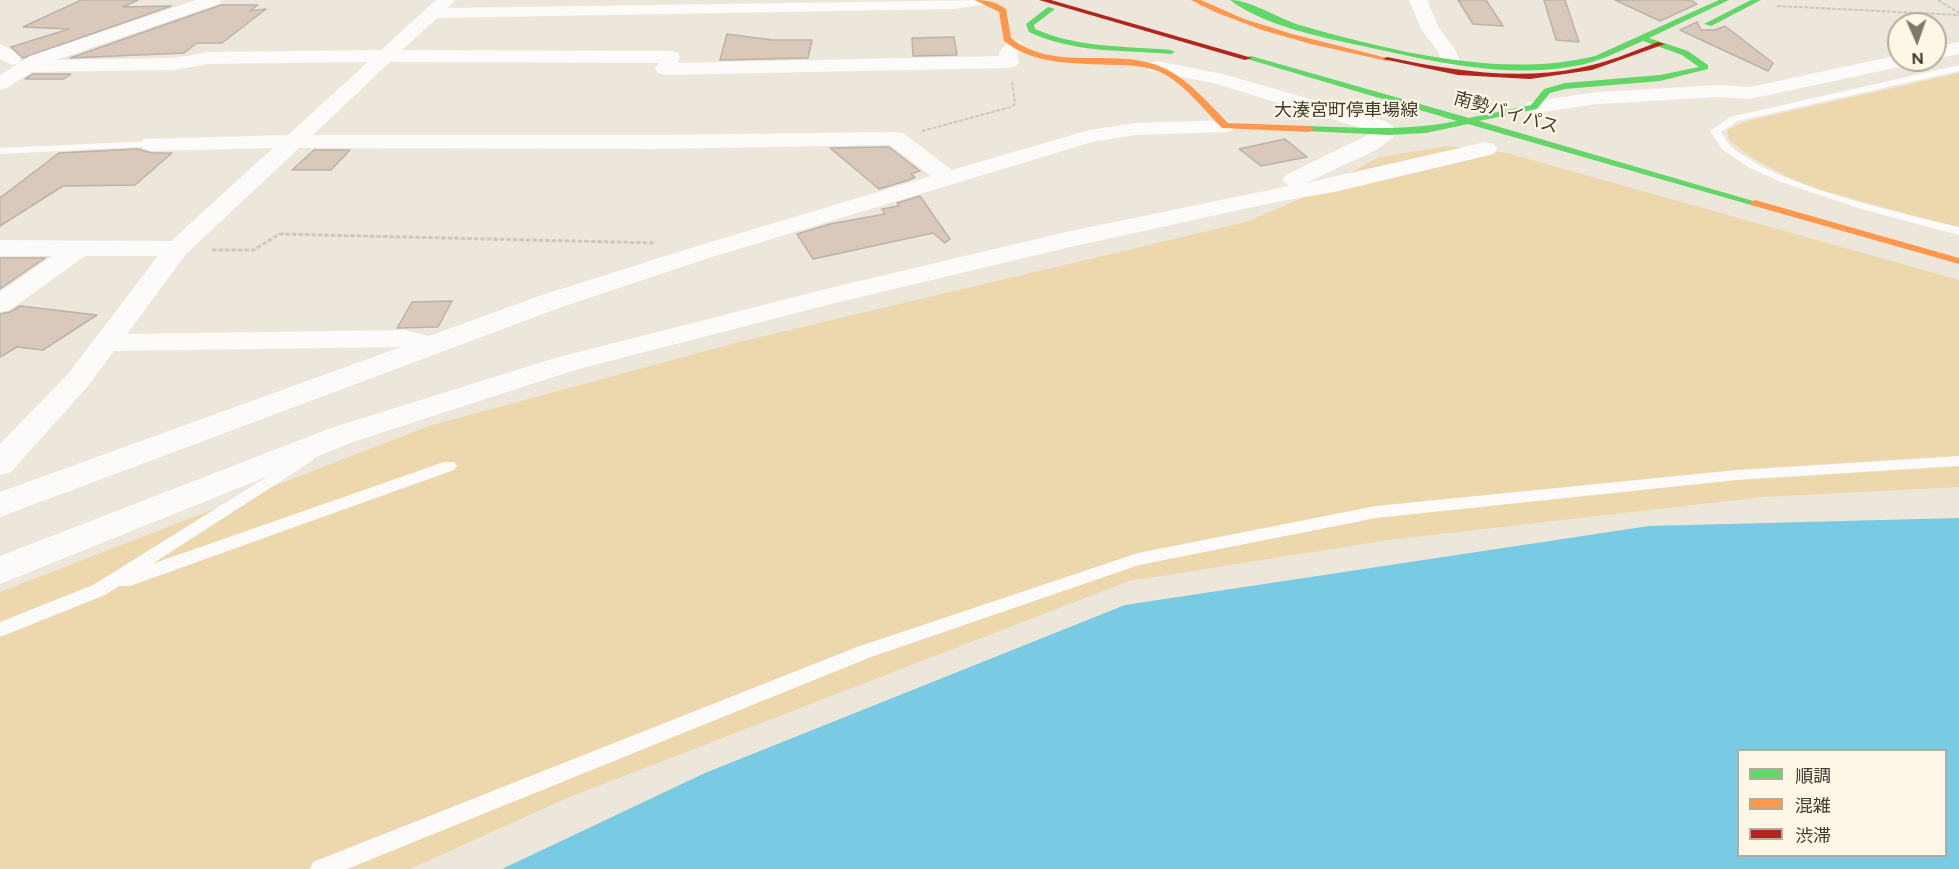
<!DOCTYPE html>
<meta charset="utf-8">
<style>
body{margin:0}
#map{position:relative;width:1959px;height:869px;overflow:hidden;background:#ece6db;font-family:Figtree,"Noto Sans JP",sans-serif}
canvas{display:block}
.legend{position:absolute;left:1737px;top:749px;width:210px;height:108px;box-sizing:border-box;background:#fff7e5;border:2px solid #b3ac9e;margin:0;padding:8px 10px;list-style:none;font-size:18px;color:#403c34}
.legend li{display:flex;align-items:center;gap:12px;height:30px}
.legend b{width:30px;border:2px solid #b3ac9e}
.north{position:absolute;left:1887px;top:12px;width:60px;height:60px;box-sizing:border-box;background:#fff7e5;border:2px solid #b3ac9e;border-radius:50%;rotate:178deg;font-size:16px;font-weight:700;line-height:24px;text-align:center;color:#403c34}
.north::after{content:'';display:block;margin:auto;width:21px;height:27px;background:#7c786e;clip-path:polygon(50% 0,100% 100%,50% 72%,0 100%)}
</style>
<div id="map">
<canvas width="1959" height="869"></canvas>
<ul class="legend">
<li><b style="height:8px;background:#63d668"></b>順調</li>
<li><b style="height:8px;background:#ff974d"></b>混雑</li>
<li><b style="height:8px;background:#b3261e"></b>渋滞</li>
</ul>
<div class="north">N</div>
</div>
<script>
const g = document.querySelector('canvas').getContext('2d');
g.lineJoin = 'round';
function fillPath(path, color) { g.fillStyle = color; g.fill(path, 'evenodd'); }
function trace(path, color, width, dash) { g.strokeStyle = color; g.lineWidth = width; g.lineCap = dash ? 'butt' : 'round'; g.setLineDash(dash || []); g.stroke(path); }
function drawText(font, color, halo, rows, align = 'center') {
  g.font = font + ' Figtree,"Noto Sans JP",sans-serif'; g.lineWidth = 4.5; g.setLineDash([]); g.textBaseline = 'middle'; g.strokeStyle = halo; g.fillStyle = color; for (const [text, x, y, turn = 0] of rows) {
    g.save(); g.translate(x, y); g.rotate((+turn || 0) * Math.PI / 180); g.textAlign = isNaN(turn) ? turn : align; if (halo) g.strokeText(text, 0, 0); g.fillText(text, 0, 0); g.restore();
  }
}
const green = new Path2D(`
 M1959,73V228L1821,190L1787,177L1751,157L1729,140L1727,130L1747,121Z
 M1447,146L1507,153L1959,280V487L1763,497L1388,540L1129,581L567,798L410,869H0V592L429,426L739,342L1246,222L1312,194L1379,157Z`);
const water = new Path2D(`
 M1959,518V869H502L705,773L1125,605L1649,526ZM1738,750H1946V856H1738Z`);
const building = new Path2D(`
 M81,0H138L123,7L171,6L23,58L11,47L69,29L23,27Z
 M1458,0H1486L1503,26L1473,24Z
 M1544,0H1565L1579,42L1556,40Z
 M1615,0H1691L1697,4L1660,21Z
 M221,5H258L250,11L266,9L222,43H197L184,53L70,58Z
 M1697,22L1701,30H1715L1725,26L1773,63L1768,71L1680,30Z
 M727,34L772,40H812L808,58L720,60Z
 M954,37L957,55L913,56L912,38Z
 M33,74H71L64,79H25Z
 M1285,139L1307,157L1261,166L1239,149Z
 M889,147L920,171L911,174L915,177L909,180L879,189L830,148Z
 M137,149L152,153H172L135,185L63,186L0,226V198L59,153Z
 M314,150H350L331,170H292Z
 M920,196L950,239L945,243L933,233L813,259L797,234L830,224L885,214L882,209L899,206L897,203Z
 M0,258H45L0,289Z
 M452,301L438,327L397,328L412,302Z
 M20,306L97,315L43,350L17,347L0,357V314L10,312Z`);
const pathFar1 = new Path2D(`
 M1938,0L1959,13
 M1777,6L1959,15
 M922,131L1011,107L1015,104L1012,81`);
const path = new Path2D(`
 M212,250H254L279,234L655,243`);
const lane = new Path2D(`
 M1959,65V71L1738,121L1721,132C1724,137 1727,143 1732,147C1779,187 1897,212 1959,227V235L1861,209L1781,182L1748,167L1723,150L1710,131L1730,117Z
 M152,141L156,142V146L0,154V148Z
 M307,452L312,453L315,457L312,461L152,564L444,462H454L457,466L454,470L130,586H119L105,595L0,637V622L93,585Z
 M1959,456V466L1737,480L1376,518L1139,565L871,657L347,869H310L313,862L857,647L1138,553L1376,506L1737,470Z`);
const street = new Path2D(`
 M196,0H222L219,4L56,60L174,58L209,52L381,50L436,0H455L448,8L988,0L985,4L954,9L437,18L402,50L671,51L678,53L680,57L678,63L999,56V53C1005,44 1009,39 1021,42L1023,46L1017,54L1019,62L1016,66L1009,68L665,75L658,73L655,69L659,63L390,62L313,135H654L895,132L903,133L952,170L1089,130L1136,123L1225,120L1232,122L1236,126L1232,130L1225,132L1136,135L1092,142L712,257L559,308L0,517V492L401,347L114,351L88,386L11,472L0,475V444L68,374L158,256H85L10,310L0,312V292L52,256H0V240L171,241L273,148L152,151L144,149L141,144L144,139L288,135L368,62L209,64L174,70L32,72L7,88L0,90V75L30,56ZM890,145L931,176L694,247L539,296L429,336L404,330L127,334L186,254L299,148L654,149Z
 M1409,0H1427L1439,28L1456,51L1460,61L1457,65H1443L1438,52L1421,29Z
 M1959,42V54L1935,59V47Z
 M0,44C8,47 16,52 21,59L19,63L12,65L0,59Z
 M1899,55V60H1914L1911,64L1904,66L1750,99L1720,97L1598,104L1534,113L1527,111L1524,107L1527,103L1534,101L1598,92L1720,85L1750,87Z
 M1157,61L1223,74L1362,114L1385,121L1400,132L1378,149L1306,183L1486,142L1494,144L1497,149L1494,154L1334,192L1271,203L1066,248L835,303L575,370L353,442L0,584V556L331,428L555,358L830,288L1066,232L1289,186L1282,180L1286,175L1374,132L1213,83L1150,71L1147,67L1150,63Z`);
const fast = new Path2D(`
 M1230,0C1252,0 1280,20 1303,26C1391,51 1504,79 1595,56L1719,0H1729L1649,38L1688,51L1708,65V69L1660,81L1565,89L1550,93L1537,109L1479,121L1760,203L1755,206L1751,205L1468,124L1426,133L1389,135L1306,131L1304,129L1309,126C1359,128 1408,131 1457,121L1244,58L1251,56L1469,118L1531,105L1544,89L1565,83L1660,75L1699,67L1682,55L1643,41C1620,51 1599,62 1575,66C1504,79 1431,61 1363,46C1324,38 1262,25 1230,0Z
 M1751,0H1761L1711,26L1704,24Z
 M1048,7L1055,9L1034,25L1035,29C1078,48 1125,46 1171,50L1175,52L1171,54C1122,50 1074,53 1029,32L1026,24Z`);
const slow = new Path2D(`
 M975,0C988,0 996,2 1006,9L1011,38C1056,74 1117,45 1166,69C1190,81 1209,104 1228,123L1309,126L1314,129L1309,132L1222,128C1203,109 1185,84 1160,72C1146,66 1130,65 1115,65C1077,63 1035,66 1004,41L999,12Z
 M1191,0H1201L1244,19L1292,34L1391,59L1387,61L1311,44L1262,30L1215,12Z
 M1755,200L1959,258V264L1751,205L1750,203Z`);
const jam = new Path2D(`
 M1039,0H1051L1252,58L1245,60Z
 M1658,42L1665,44L1592,70L1530,79L1458,75L1383,59L1387,57C1450,70 1515,81 1579,68C1606,63 1632,52 1658,42Z`);
const farStreetnames = [
 ["大湊宮町停車場線",1346,111],
 ["南勢バイパス",1506,113,16]
];
fillPath(green, '#ecd8ac');
fillPath(water, '#78cbe3');
fillPath(building, '#dac8ba');
trace(building, '#bab3ac', 1.5);
trace(pathFar1, '#c9c8c4', 2, [4, 1.5]);
trace(path, '#c9c8c4', 3, [4.5, 2]);
fillPath(lane, '#fcfbfa');
fillPath(street, '#fcfbfa');
fillPath(fast, '#63d668');
fillPath(slow, '#ff974d');
fillPath(jam, '#b3261e');
drawText('18px', '#403c34', '#fff7e5', farStreetnames);
</script>
